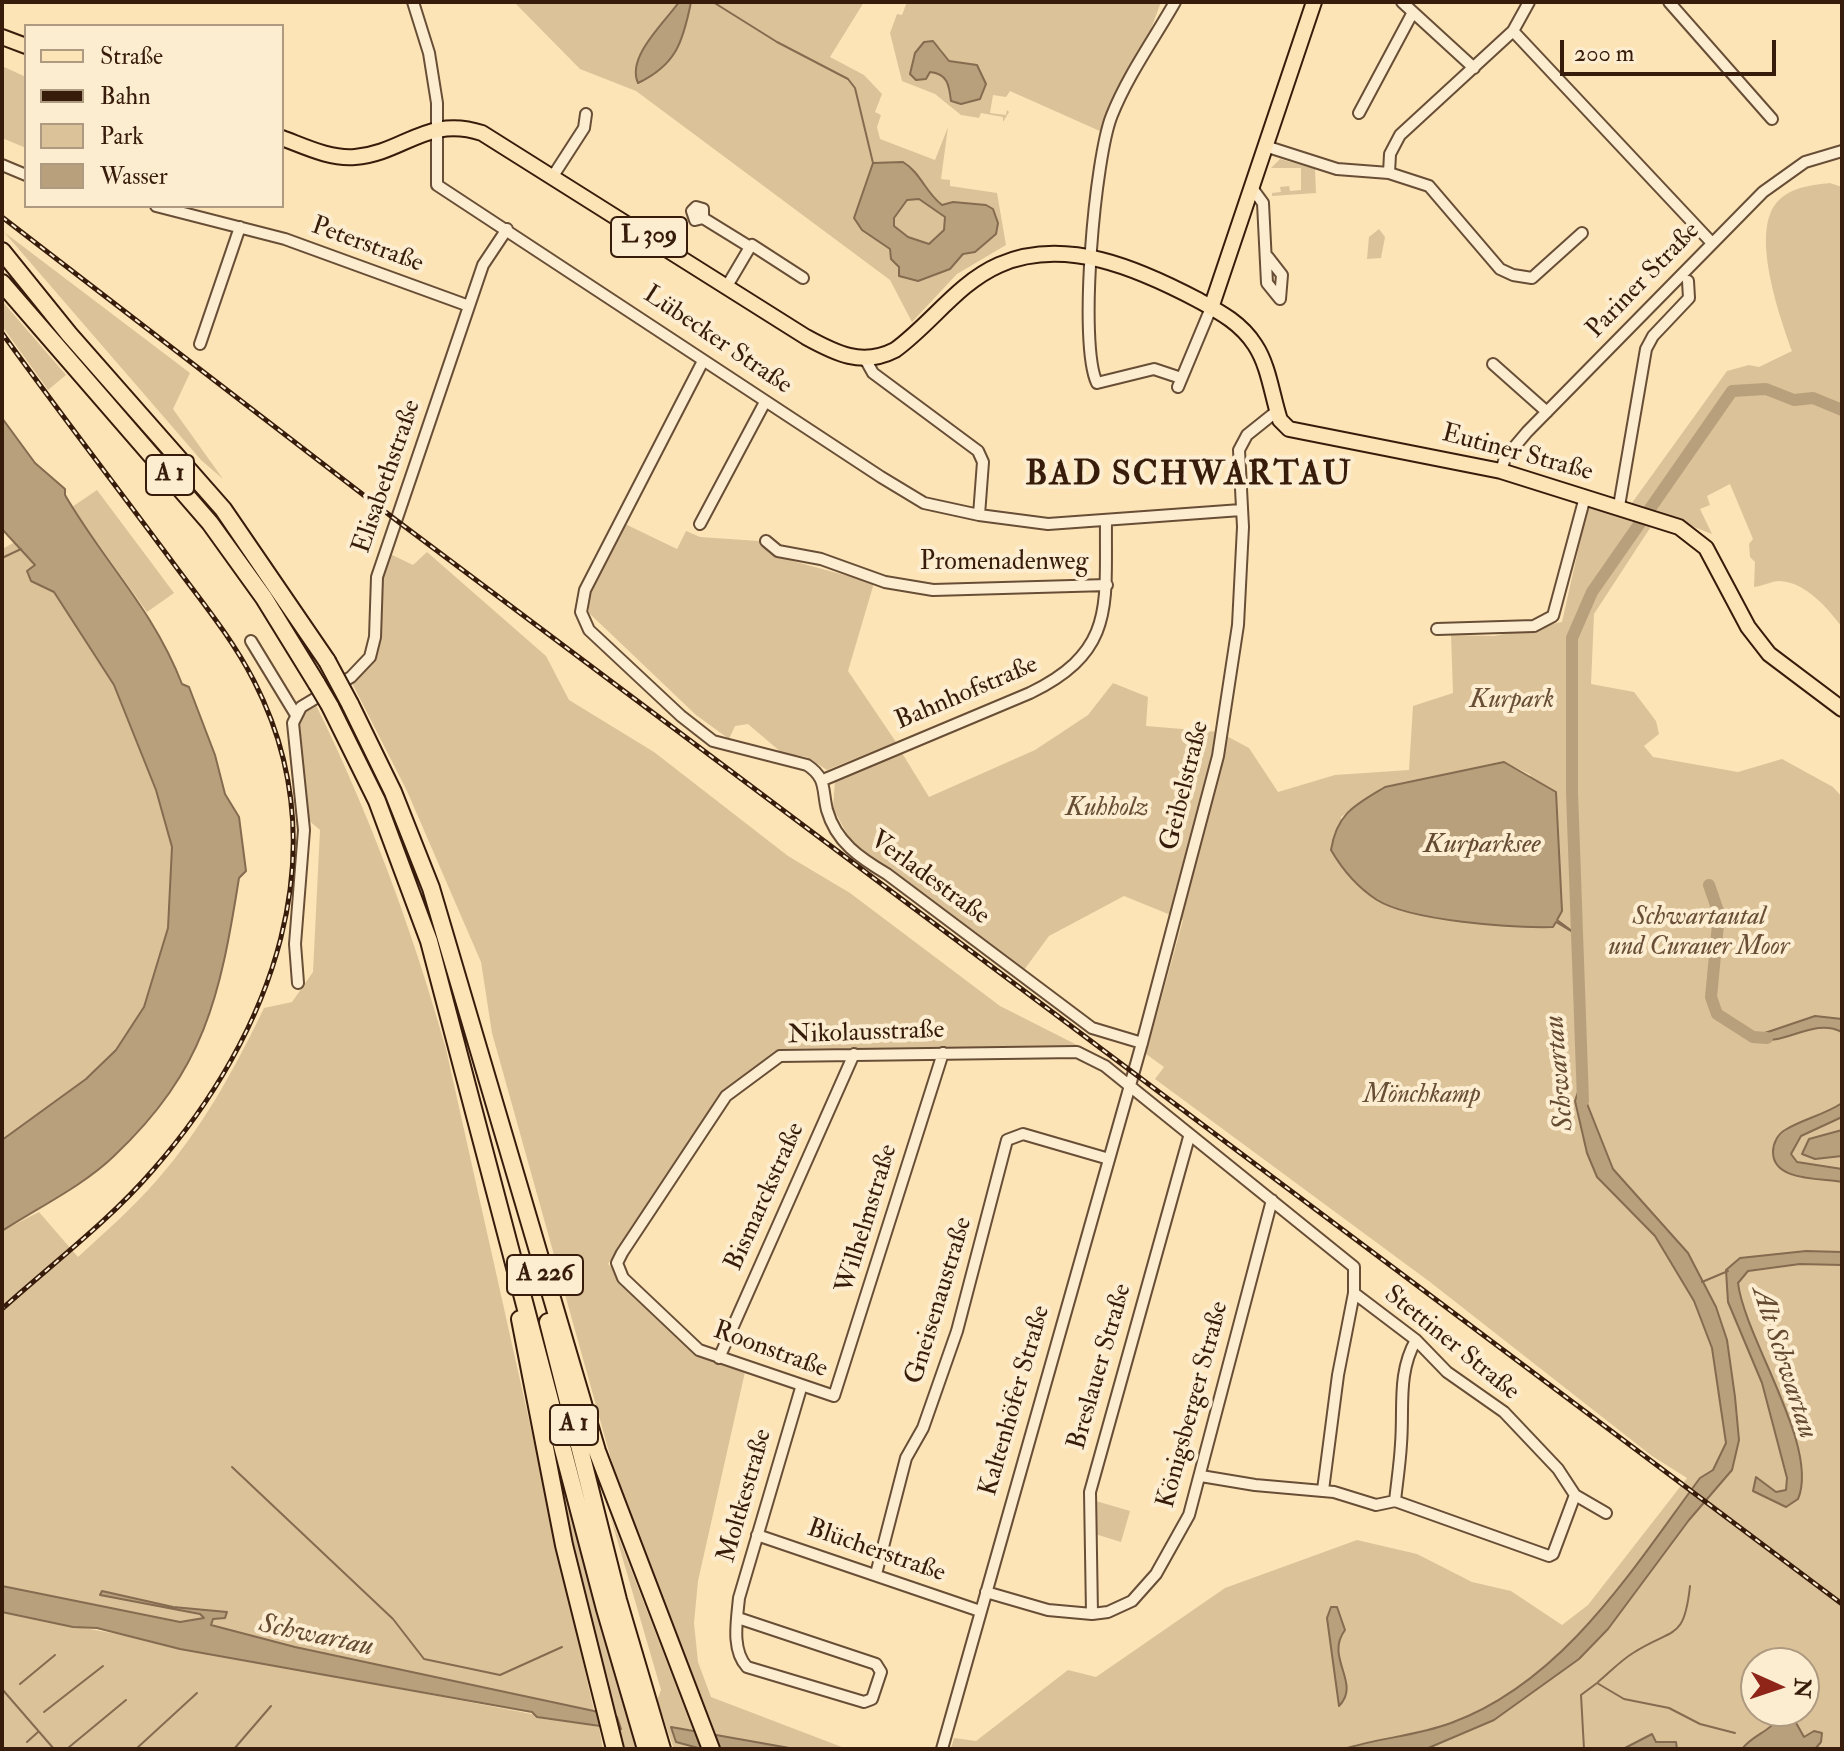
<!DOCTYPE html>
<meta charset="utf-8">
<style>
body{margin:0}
#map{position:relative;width:1844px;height:1751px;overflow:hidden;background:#fce4b6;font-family:"IM FELL Double Pica",serif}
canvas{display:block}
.frame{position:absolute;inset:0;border:4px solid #371c0b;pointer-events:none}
.legend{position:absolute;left:24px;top:24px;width:260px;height:184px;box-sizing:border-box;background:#fdedd0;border:2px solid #ae9981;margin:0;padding:10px 14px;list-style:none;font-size:24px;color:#371c0b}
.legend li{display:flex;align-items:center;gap:16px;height:40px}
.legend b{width:40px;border:2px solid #ae9981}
.north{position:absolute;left:1740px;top:1647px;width:80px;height:80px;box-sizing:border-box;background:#fdedd0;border:2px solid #ae9981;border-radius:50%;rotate:93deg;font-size:22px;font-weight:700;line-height:32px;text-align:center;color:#371c0b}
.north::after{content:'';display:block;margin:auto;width:28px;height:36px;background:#8f2418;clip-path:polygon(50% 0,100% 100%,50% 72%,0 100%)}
.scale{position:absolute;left:1560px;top:40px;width:216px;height:36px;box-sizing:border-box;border:4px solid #371c0b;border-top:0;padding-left:10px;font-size:24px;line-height:28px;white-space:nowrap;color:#371c0b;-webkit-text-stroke:6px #fdedd0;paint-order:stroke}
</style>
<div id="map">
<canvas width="1844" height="1751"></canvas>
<div class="frame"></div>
<ul class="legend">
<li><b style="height:10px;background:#fce4b6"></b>Straße</li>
<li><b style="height:10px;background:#371c0b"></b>Bahn</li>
<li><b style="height:22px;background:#dbc299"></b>Park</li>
<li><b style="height:22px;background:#b9a07c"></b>Wasser</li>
</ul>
<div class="north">N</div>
<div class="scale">200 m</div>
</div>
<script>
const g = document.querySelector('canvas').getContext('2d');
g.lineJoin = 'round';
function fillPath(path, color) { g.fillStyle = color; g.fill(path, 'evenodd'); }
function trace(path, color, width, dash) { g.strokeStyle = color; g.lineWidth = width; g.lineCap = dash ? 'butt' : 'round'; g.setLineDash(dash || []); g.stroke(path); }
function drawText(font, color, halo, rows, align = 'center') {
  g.font = font + ' "IM FELL Double Pica",serif'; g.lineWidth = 8; g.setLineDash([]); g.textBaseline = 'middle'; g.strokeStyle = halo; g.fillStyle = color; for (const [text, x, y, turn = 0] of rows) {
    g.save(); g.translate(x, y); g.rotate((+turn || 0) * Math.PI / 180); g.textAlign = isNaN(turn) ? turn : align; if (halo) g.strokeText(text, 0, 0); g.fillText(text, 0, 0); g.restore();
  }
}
const green = new Path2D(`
 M514,2H679L638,59V82C677,64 683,42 691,2H864L830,57L864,75L882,94L875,112L881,115L877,127L880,139L935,160L948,127L941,179L950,180V186L997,193L1006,245L957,274L912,322L890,280L636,91L580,69ZM903,162C921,174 925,192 942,205H986L975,252L963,254L950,269L918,281L891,259L874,163Z
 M907,2H1161L1111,136L1010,91L1006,97L993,95L990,113L1006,115L1007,110L1009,112L1003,122V117L981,113L979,118L961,115L935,94L902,81L890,33L897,14L902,15ZM940,48L949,61L977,65L951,100C949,84 948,74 930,72Z
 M2,66L26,77V148L2,138Z
 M1280,159L1315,169L1316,193L1272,196V193L1281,192L1280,187L1289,186L1290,191L1301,190V168H1271Z
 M1830,183L1842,187V627C1827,608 1807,583 1780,581C1772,581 1762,586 1754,587L1755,562L1750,557L1749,544L1753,539L1730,484L1707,496L1710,505L1700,509L1712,534L1655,512L1652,525L1594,614L1591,684L1634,692L1656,721L1659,734L1644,746L1653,757L1738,772L1782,759L1833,787L1842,797V1749H951L954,1738L976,1741L1068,1670L1096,1677L1225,1588L1357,1540L1417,1554L1472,1582L1511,1591L1562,1625L1588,1605L1687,1478L1652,1456L1430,1282L1155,1079L1164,1067L1146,1054L1183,920L1124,896L1049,936L1024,970L853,845L833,808L835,780L902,753L929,797L1035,750L1088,715L1113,683L1148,697L1146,726L1219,732L1249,748L1278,792L1335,775L1409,770L1413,706L1453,693L1451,635L1494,636L1562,622L1590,497L1629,507L1727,371L1749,365L1759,367L1792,351C1780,317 1749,231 1778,201C1792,187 1811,185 1830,183ZM1504,762L1531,775L1378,901L1339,864L1341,817L1385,787ZM1756,1663H1804V1711H1756Z
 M919,199L945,217L944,230L929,244L908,237L894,226V218L907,200Z
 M1379,229L1385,237L1381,258L1367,259L1369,237Z
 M4,232L190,373L173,409L223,479L201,460Z
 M2,301L66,375L48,390L2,326Z
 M97,490L174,593L147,612L72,507Z
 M623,523L677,549L686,531L700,537L759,541L774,556L874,583L848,671L896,742L827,770L807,757L782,753L748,724L735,726L729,739L696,715L589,613L588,599Z
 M15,542L36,565L31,581L54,592L114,685L156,790L172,847L168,928L144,1007L116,1050L86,1079L2,1140V549Z
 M427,552L546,656L569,700L654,752L788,856L850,893L1000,1006L1079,1046L780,1049L721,1095L608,1264L691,1349L745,1372L698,1581L694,1623L698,1662L711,1697L847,1749H725L716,1734L616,1477L492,1033L481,962L407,791L352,683C397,645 370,601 388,553L413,565Z
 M315,703C370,815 412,929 446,1049L594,1711L295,1647L211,1625L213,1619L225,1618L102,1591L100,1595L201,1614L205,1618L180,1622L2,1586V1231L39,1212L78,1257C105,1232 133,1208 157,1180C202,1129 235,1068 264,1008L292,1002L313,972L320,830L307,819L298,721L305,709Z
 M560,1472L636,1749H623L557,1475Z
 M1096,1501L1130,1511L1121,1542L1095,1534Z
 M610,1515L693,1730L672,1727L676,1741L702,1749H674L657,1700L661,1690Z
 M2,1612L599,1727L603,1749H2Z`);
const water = new Path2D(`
 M679,2H691C683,42 676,65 638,83C626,57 665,22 679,2Z
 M933,41L949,61L977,65L986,84L980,99L961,104L951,101C949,85 948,74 930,72L926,79L916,80L910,74L915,53L924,42Z
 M903,162C921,173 925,192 942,205L953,202L986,205L993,209L998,223L996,234L975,252L963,254L950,269L918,281L899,276V267L891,259L890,249L862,230L854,218L873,163ZM919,199L945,217L944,230L929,244L908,237L894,226V218L907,200Z
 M2,418L35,463L65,489V495C104,562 153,609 182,684L189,687L215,755L225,794L239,817L246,871L239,878C220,997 205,1070 114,1156C83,1186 39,1207 2,1231V1140L86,1079L116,1050L144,1007L168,928L172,847L156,790L114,685L54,592L31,581L27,571L35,565L2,529Z
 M1504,762L1556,792L1562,911L1557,920L1576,934L1556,922L1553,927C1512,928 1411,921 1377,900C1357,887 1342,869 1331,850C1337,813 1355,805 1385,787Z
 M1815,1016L1842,1019V1032C1812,1016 1781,1050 1753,1037Z
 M1580,1086L1613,1169L1688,1253L1716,1307L1727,1340L1735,1397L1739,1440L1732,1470L1689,1520L1608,1629L1579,1659L1494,1720L1426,1749H1344C1378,1738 1416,1736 1451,1723C1563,1682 1632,1570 1700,1478L1713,1470L1726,1443L1712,1348L1694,1301L1655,1236L1597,1177L1587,1153L1575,1101Z
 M1842,1103V1117L1801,1136L1791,1154L1797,1162L1842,1169V1182C1822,1178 1773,1182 1773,1152C1773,1143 1778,1134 1785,1130C1803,1119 1824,1115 1842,1103Z
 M1842,1130V1156L1815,1159L1802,1154L1809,1139Z
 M1806,1251L1842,1252V1265L1800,1264L1748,1271L1738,1283C1745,1339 1820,1447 1798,1499L1786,1507L1753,1491L1756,1477L1776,1492L1786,1490L1787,1478L1762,1383L1728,1302L1726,1270L1740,1258Z
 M2,1586L180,1622L204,1618L200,1614L100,1595L102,1591L173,1607L227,1612L225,1618L213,1619L211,1625L295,1647L594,1711L617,1717L621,1729L537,1717L532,1712L180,1649L97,1628L73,1627L2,1612Z
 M1331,1607H1337L1345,1630C1324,1658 1362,1683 1339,1706L1327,1618Z
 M1787,1718L1795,1721L1804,1737L1814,1731L1822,1733L1821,1742L1815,1749H1742C1753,1735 1767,1733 1777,1720Z
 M671,1727L795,1749H702L676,1742Z
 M1652,1734L1656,1742H1676L1677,1749H1623Z`);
const stream = new Path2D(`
 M713,2L777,42L848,79L855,88L873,163
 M2,558L21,549
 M1702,1282L1728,1271
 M232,1467L393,1619L424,1659L500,1675L562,1647
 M1598,1682C1609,1673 1620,1661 1633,1653C1673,1627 1684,1642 1690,1586
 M20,1684L55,1655
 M2,1689L54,1749
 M44,1712L103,1666
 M27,1742L38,1732
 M68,1748L126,1700
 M19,1749L21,1748
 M136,1749L197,1693
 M234,1749L271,1706
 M1584,1749L1581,1695L1597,1683L1624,1699L1669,1708L1700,1724L1735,1733`);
const river = new Path2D(`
 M1709,885L1719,914L1711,997L1717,1014L1753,1037L1767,1038
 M1583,1101L1572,792V638L1592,592L1732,391L1766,389L1794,400L1813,398L1842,410`);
const minor = new Path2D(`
 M413,2L429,53L437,103V185L881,477L924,503L979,515L1048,524L1241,510
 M1175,2C1154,39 1128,75 1112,115C1095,156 1078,344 1097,383L1154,369L1181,378
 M1402,2L1474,68
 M1669,2L1772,119
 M1513,31L1712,243
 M1359,113L1413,12
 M1265,146L1337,169L1389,173L1429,186L1500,269L1513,275L1532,278L1582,233
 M2,165L26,175
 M1389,173L1390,154L1400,135L1513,31L1529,2
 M553,176L584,128L586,114
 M1252,188L1263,203L1267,283L1280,299
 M156,206L285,239L469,306
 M703,218V209L696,207L692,211L695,220L703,218L750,247L727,286
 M750,247L752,245L803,278
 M1268,257L1282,275L1280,299
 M200,344L240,227
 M864,357L873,373L978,451L983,462L979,515
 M703,361L585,590L581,612L589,630L681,716L713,741L807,765C827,778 822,790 827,810C836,842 860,858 887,874L1092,1028L1142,1043
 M1493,364L1547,412
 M1178,387L1211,308
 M1501,471L1505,458L1527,432L1763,192L1805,162L1842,151
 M1619,506L1646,349L1653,336L1689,298L1688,281
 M700,524L765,402
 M766,541L778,551L821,559L885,582L933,590L1107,585
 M1437,629L1534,626L1553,616L1585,497
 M251,641L296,715
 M823,780L1030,693C1116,651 1105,605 1106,522
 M298,983L295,944L304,830L293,723L301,707L351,677L370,657L375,637L377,577L483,265L507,229
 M943,1053L834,1396L699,1350L623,1278L617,1263L622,1253L726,1096L780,1056L1077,1052L1105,1066L1354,1267V1293L1338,1375L1323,1490
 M1354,1293L1416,1340L1447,1372L1504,1412L1558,1469L1575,1495L1606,1513
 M719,1358L854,1054
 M1201,1476L1255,1485L1334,1492L1376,1505L1395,1501L1549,1556L1553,1554L1575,1495
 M1395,1501C1397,1482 1400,1463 1401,1444C1404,1408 1397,1373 1416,1340
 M757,1535L980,1611
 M876,1574L906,1458L923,1428L957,1331L1007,1140L1023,1134L1109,1159
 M986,1592L1048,1610L1092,1614L1108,1612L1132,1601L1156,1574L1189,1515L1272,1200
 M1092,1614L1090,1492L1189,1137
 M738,1618L876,1664L881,1672L872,1699L864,1702L747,1667C731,1650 737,1620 739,1598L801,1388
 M942,1749L1142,1043L1218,756L1238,625L1243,527L1239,450L1247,435L1277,411`);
const major = new Path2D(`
 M2,37L26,46
 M282,138C306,147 330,159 355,157C404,153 427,115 482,133L806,337C835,353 862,367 895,350C931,324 958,283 999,265C1065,236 1139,269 1198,300C1220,312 1241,323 1255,345C1269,366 1272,396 1280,420L1289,429L1501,471L1679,527L1706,548L1748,627L1769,654L1842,709
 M1211,308L1314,2`);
const highway = new Path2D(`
 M2,251L69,334L223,509L327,661
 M2,283L210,523L264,598L317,684
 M350,704L393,792L431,888L597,1451L711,1749
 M330,706L377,801L429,941L605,1609L646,1749
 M520,1319L564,1545L615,1749
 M548,1322L618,1600L662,1749`);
const rail = new Path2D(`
 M2,217L396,520L1842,1604
 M2,333C56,408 113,482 168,556C198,597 231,636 254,681C341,851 272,1034 153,1170C109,1221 52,1264 2,1309`);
const highwayBridge = new Path2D(`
 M327,661L350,704
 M317,684L330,706`);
const shields = [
 [649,237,76],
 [170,475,48],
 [545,1275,76],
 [574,1425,48]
];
const shieldNames = [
 ["L 309",649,237],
 ["A 1",170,475],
 ["A 226",545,1275],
 ["A 1",574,1425]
];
const streetNames = [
 ["Peterstraße",367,246,20],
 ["Pariner Straße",1644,281,-46],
 ["Lübecker Straße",717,341,34],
 ["Eutiner Straße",1517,454,15],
 ["Elisabethstraße",388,477,-71],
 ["Promenadenweg",1004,563],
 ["Bahnhofstraße",967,694,-23],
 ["Geibelstraße",1186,786,-76],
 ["Verladestraße",929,879,36],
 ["Nikolausstraße",866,1034,-2],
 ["Bismarckstraße",766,1197,-66],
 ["Wilhelmstraße",868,1219,-73],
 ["Gneisenaustraße",940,1301,-73],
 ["Stettiner Straße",1451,1344,39],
 ["Roonstraße",770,1351,20],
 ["Breslauer Straße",1101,1367,-74],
 ["Kaltenhöfer Straße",1016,1401,-74],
 ["Königsberger Straße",1194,1405,-75],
 ["Moltkestraße",746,1496,-74],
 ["Blücherstraße",876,1552,19]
];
const parkNames = [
 ["Kurpark",1512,701],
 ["Kuhholz",1107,809],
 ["Schwartautal",1699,918],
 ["und Curauer Moor",1699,948],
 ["Mönchkamp",1422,1096]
];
const waterNames = [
 ["Kurparksee",1482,846],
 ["Schwartau",1561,1073,-95],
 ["Alt Schwartau",1783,1363,72],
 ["Schwartau",316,1637,12]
];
const districtNames = [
 ["BAD SCHWARTAU",1189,477]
];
fillPath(green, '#dbc299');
fillPath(water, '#b9a07c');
trace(water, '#856b4f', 2);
trace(stream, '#856b4f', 2);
trace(river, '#b9a07c', 12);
trace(minor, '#684e36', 14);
trace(major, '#371c0b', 18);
trace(highway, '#371c0b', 20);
trace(minor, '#fdedd0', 10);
trace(major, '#fce4b6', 14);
trace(highway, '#fce4b6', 16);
trace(rail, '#371c0b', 5);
trace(rail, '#fdedd0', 2, [6]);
trace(highwayBridge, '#371c0b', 20, []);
trace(highwayBridge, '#fce4b6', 16);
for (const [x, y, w] of shields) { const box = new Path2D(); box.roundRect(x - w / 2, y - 20, w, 40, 6); g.fillStyle = '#fdedd0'; g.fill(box); trace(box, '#371c0b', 2); }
drawText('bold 24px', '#371c0b', null, shieldNames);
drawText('26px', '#371c0b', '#fdedd0', streetNames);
drawText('italic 26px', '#684e36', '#fdedd0', parkNames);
drawText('italic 28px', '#644a33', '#fdedd0', waterNames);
g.letterSpacing = '2px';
drawText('bold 34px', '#371c0b', '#fdedd0', districtNames);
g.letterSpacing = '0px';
</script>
